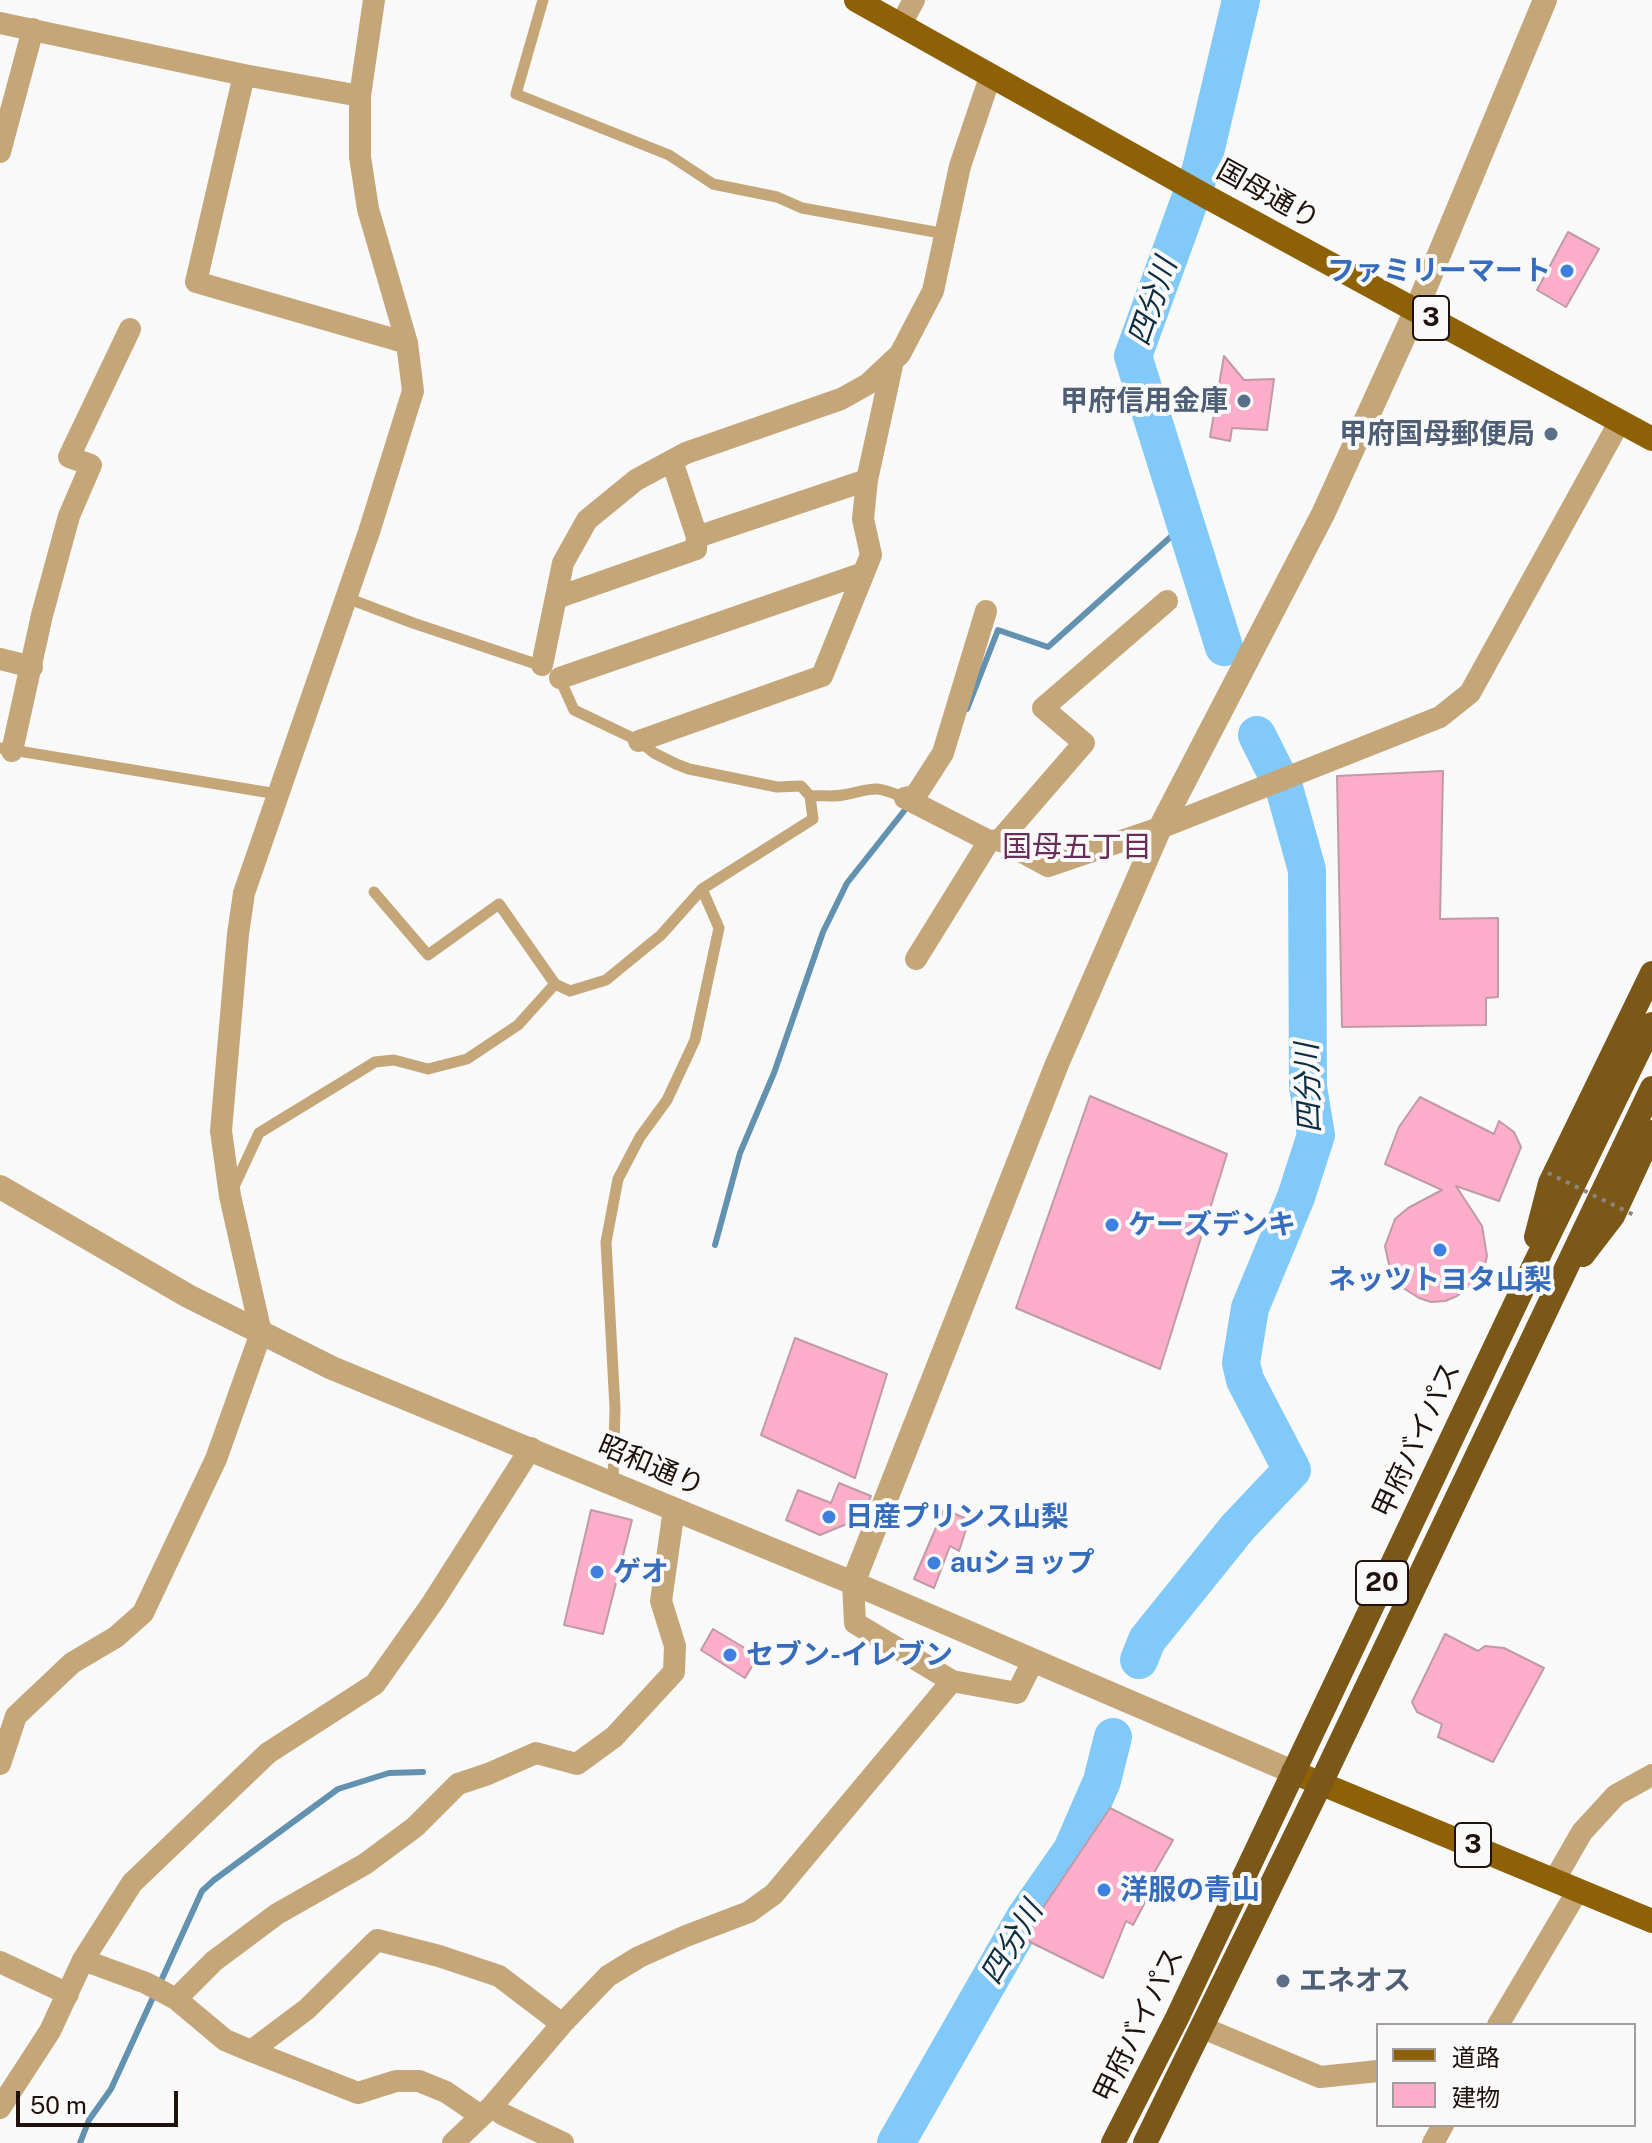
<!DOCTYPE html>
<meta charset="utf-8">
<style>
body{margin:0}
#map{position:relative;width:1652px;height:2143px;overflow:hidden;background:#f9f9f9;font-family:"Public Sans","Noto Sans JP",sans-serif}
canvas{display:block}
.legend{position:absolute;left:1376px;top:2023px;width:260px;height:104px;box-sizing:border-box;background:#f9f9f9;border:2px solid #a29d9a;margin:0;padding:10px 14px;list-style:none;font-size:24px;color:#1f120c}
.legend li{display:flex;align-items:center;gap:16px;height:40px}
.legend b{width:40px;border:2px solid #a29d9a}
.scale{position:absolute;left:16px;top:2091px;width:162px;height:36px;box-sizing:border-box;border:4px solid #1f120c;border-top:0;padding-left:10px;font-size:24px;line-height:28px;white-space:nowrap;color:#1f120c;-webkit-text-stroke:6px #f9f9f9;paint-order:stroke}
</style>
<div id="map">
<canvas width="1652" height="2143"></canvas>
<ul class="legend">
<li><b style="height:10px;background:#8e6107"></b>道路</li>
<li><b style="height:22px;background:#fcadca"></b>建物</li>
</ul>
<div class="scale">50 m</div>
</div>
<script>
const g = document.querySelector('canvas').getContext('2d');
g.lineJoin = 'round';
function trace(path, color, width, dash) { g.strokeStyle = color; g.lineWidth = width; g.lineCap = dash ? 'butt' : 'round'; g.setLineDash(dash || []); g.stroke(path); }
function fillPath(path, color) { g.fillStyle = color; g.fill(path, 'evenodd'); }
function drawText(font, color, halo, rows, align = 'center') {
  g.font = font + ' "Public Sans","Noto Sans JP",sans-serif'; g.lineWidth = 8; g.setLineDash([]); g.textBaseline = 'middle'; g.strokeStyle = halo; g.fillStyle = color; for (const [text, x, y, turn = 0] of rows) {
    g.save(); g.translate(x, y); g.rotate((+turn || 0) * Math.PI / 180); g.textAlign = isNaN(turn) ? turn : align; if (halo) g.strokeText(text, 0, 0); g.fillText(text, 0, 0); g.restore();
  }
}
const stream = new Path2D(`
 M967,709L998,630L1048,647L1185,524
 M715,1245L740,1153L774,1073L823,932L847,883L908,806
 M160,1983L202,1891L214,1880L338,1789L389,1773L423,1772
 M80,2143L89,2120L111,2089L155,1993`);
const river = new Path2D(`
 M1224,647L1133,356L1201,169L1241,0
 M1139,1660L1147,1640L1238,1527L1292,1470L1245,1380L1241,1363L1250,1308L1296,1197L1316,1135L1308,1087L1307,870L1285,791L1257,735
 M896,2143L1026,1916L1072,1850L1102,1781L1113,1737`);
const building = new Path2D(`
 M1568,232L1599,249L1566,307L1537,290Z
 M1224,356L1244,380L1274,379L1267,430L1232,428L1230,441L1210,437Z
 M1443,771L1440,919L1498,918V997L1486,998V1025L1342,1027L1337,776Z
 M1090,1096L1227,1154L1160,1369L1016,1308Z
 M1420,1097L1494,1134L1499,1121L1514,1132L1521,1147L1499,1201L1456,1186L1482,1226L1487,1256L1484,1269L1477,1280L1457,1296L1445,1301L1431,1302L1419,1298L1400,1286L1391,1274L1385,1246L1395,1219L1408,1208L1442,1190L1385,1164L1399,1127Z
 M795,1338L887,1374L855,1478L761,1435Z
 M839,1483L871,1496L861,1518L820,1535L786,1520L798,1490L831,1503Z
 M944,1509L969,1520L959,1551L950,1546L934,1588L914,1579Z
 M591,1510L632,1520L603,1634L564,1625Z
 M713,1629L758,1656L745,1678L701,1650Z
 M1445,1634L1478,1651L1485,1646L1504,1648L1544,1668L1493,1762L1438,1737L1442,1724L1417,1712L1412,1702Z
 M1110,1808L1173,1840L1144,1890L1150,1893L1133,1925L1126,1921L1103,1978L1026,1940L1034,1921Z`);
const service = new Path2D(`
 M543,0L516,94L669,155L713,184L777,197L802,208L946,234
 M347,598L413,623L545,667
 M559,677L574,710L639,741L654,753L676,764L689,769L777,787L801,786L810,796C821,795 833,797 843,795C875,789 873,784 905,798
 M0,748L277,794
 M374,892L428,955L499,904L555,984L570,991L606,980L661,935L702,889L813,819L810,796
 M232,1191L259,1133L375,1062L394,1060L428,1069L467,1059L518,1025L555,984
 M613,1482L615,1408L606,1242L618,1179L640,1137L667,1100L695,1040L719,928L702,889`);
const minor = new Path2D(`
 M0,23L244,75L360,96
 M901,24L914,0
 M244,75L196,282L407,343
 M0,152L33,29
 M672,461L697,537
 M556,598L696,549L697,537L867,480
 M0,659L32,667
 M542,665L563,563L587,520L636,480L686,453L841,399L868,384L900,354L933,291L960,166L990,77
 M560,678L864,573
 M639,741L822,676L871,555L863,519L867,480L893,361
 M12,751L42,615L69,516L91,465L69,457L130,329
 M905,798L989,841L1000,840L1048,866L1160,828L1440,717L1470,693L1620,421
 M905,798L916,795L943,753L986,611
 M1000,840L1084,743L1043,708L1167,601
 M916,959L989,841
 M853,1583L855,1623L952,1681L1017,1693L1033,1661
 M0,1764L16,1716L72,1663L116,1637L143,1613L216,1459L261,1333L230,1196L221,1131L238,934L244,893L369,532L413,391L407,343L368,209L360,157V96L374,0
 M1555,1879L1582,1832L1616,1795L1652,1775
 M83,1960L146,1983L176,1999L225,2040L251,2051L307,2009L377,1940L439,1956L499,1976L562,2024
 M0,1962L68,1994
 M176,1999L214,1961L277,1914L365,1864L415,1827L458,1784L488,1774L536,1753L577,1764L614,1737L674,1672L675,1646L661,1601L674,1509
 M1498,2025L1578,1890
 M1201,2027L1320,2077L1378,2071
 M251,2051L358,2093L396,2081H419L446,2092L481,2116
 M492,2106L502,2114L563,2143
 M0,2108L50,2031L83,1960L132,1883L268,1753L375,1684L433,1602L531,1448
 M453,2143L492,2106L562,2024L608,1976L639,1957L686,1936L749,1912L774,1894L952,1681
 M1433,2143L1443,2125`);
const tertiary = new Path2D(`
 M0,1187L188,1296L332,1368L853,1583L1293,1772
 M853,1583L1057,1064L1160,828L1323,514L1416,310L1545,0`);
const primary = new Path2D(`
 M856,0L1209,198L1652,439
 M1293,1772L1652,1921`);
const trunk = new Path2D(`
 M1536,1237L1550,1183L1652,973
 M1583,1255L1613,1216L1652,1132
 M1113,2143L1177,2018L1522,1290L1652,1024
 M1145,2143L1321,1783L1652,1088`);
const pathBridge = new Path2D(`
 M1548,1173L1634,1215`);
const markers = [
 [1567,271,8,"#3f7fe0"],
 [1244,401,8,"#5c6f8a"],
 [1551,434,8,"#5c6f8a"],
 [1112,1225,8,"#3f7fe0"],
 [1440,1250,8,"#3f7fe0"],
 [829,1517,8,"#3f7fe0"],
 [934,1563,8,"#3f7fe0"],
 [597,1572,8,"#3f7fe0"],
 [730,1655,8,"#3f7fe0"],
 [1104,1890,8,"#3f7fe0"],
 [1283,1981,8,"#5c6f8a"]
];
const shields = [
 [1431,318,36],
 [1382,1583,52],
 [1473,1845,36]
];
const shieldNames = [
 ["3",1431,318],
 ["20",1382,1583],
 ["3",1473,1845]
];
const streetNames = [
 ["国母通り",1268,195,29],
 ["甲府バイパス",1417,1440,-65],
 ["昭和通り",651,1466,23],
 ["甲府バイパス",1139,2025,-64]
];
const shopNames = [
 ["ファミリーマート",1551,271,"right"],
 ["ケーズデンキ",1128,1225],
 ["ネッツトヨタ山梨",1440,1280,"center"],
 ["日産プリンス山梨",845,1517],
 ["auショップ",950,1563],
 ["ゲオ",613,1572],
 ["セブン-イレブン",746,1655],
 ["洋服の青山",1120,1890]
];
const serviceNames = [
 ["甲府信用金庫",1228,401],
 ["甲府国母郵便局",1535,434],
 ["エネオス",1299,1981,"left"]
];
const waterNames = [
 ["四分川",1153,302,-71],
 ["四分川",1309,1088,-92],
 ["四分川",1012,1943,-59]
];
const neighbourhoodNames = [
 ["国母五丁目",1077,848]
];
trace(stream, '#6392b1', 6);
trace(river, '#80c9f8', 38);
fillPath(building, '#fcadca');
trace(building, '#c19aa7', 2);
trace(service, '#c5a678', 11);
trace(minor, '#c5a678', 22);
trace(tertiary, '#c5a678', 24);
trace(primary, '#8e6107', 24);
trace(trunk, '#7b5818', 24);
trace(pathBridge, '#8b8481', 4, [4, 6]);
for (const [x, y, r, color] of markers) { const dot = new Path2D(); dot.arc(x, y, r, 0, 2 * Math.PI); g.fillStyle = color; g.fill(dot); trace(dot, '#f9f9f9', 3); }
for (const [x, y, w] of shields) { const box = new Path2D(); box.roundRect(x - w / 2, y - 22, w, 44, 6); g.fillStyle = '#f9f9f9'; g.fill(box); trace(box, '#1f120c', 2); }
drawText('bold 26px', '#1f120c', null, shieldNames);
drawText('28px', '#1f120c', '#f9f9f9', streetNames);
drawText('bold 28px', '#366cbe', '#f9f9f9', shopNames, 'left');
drawText('bold 28px', '#4e5e75', '#f9f9f9', serviceNames, 'right');
drawText('italic 30px', '#0d2e41', '#f9f9f9', waterNames);
drawText('30px', '#6a2f58', '#f9f9f9', neighbourhoodNames);
</script>
